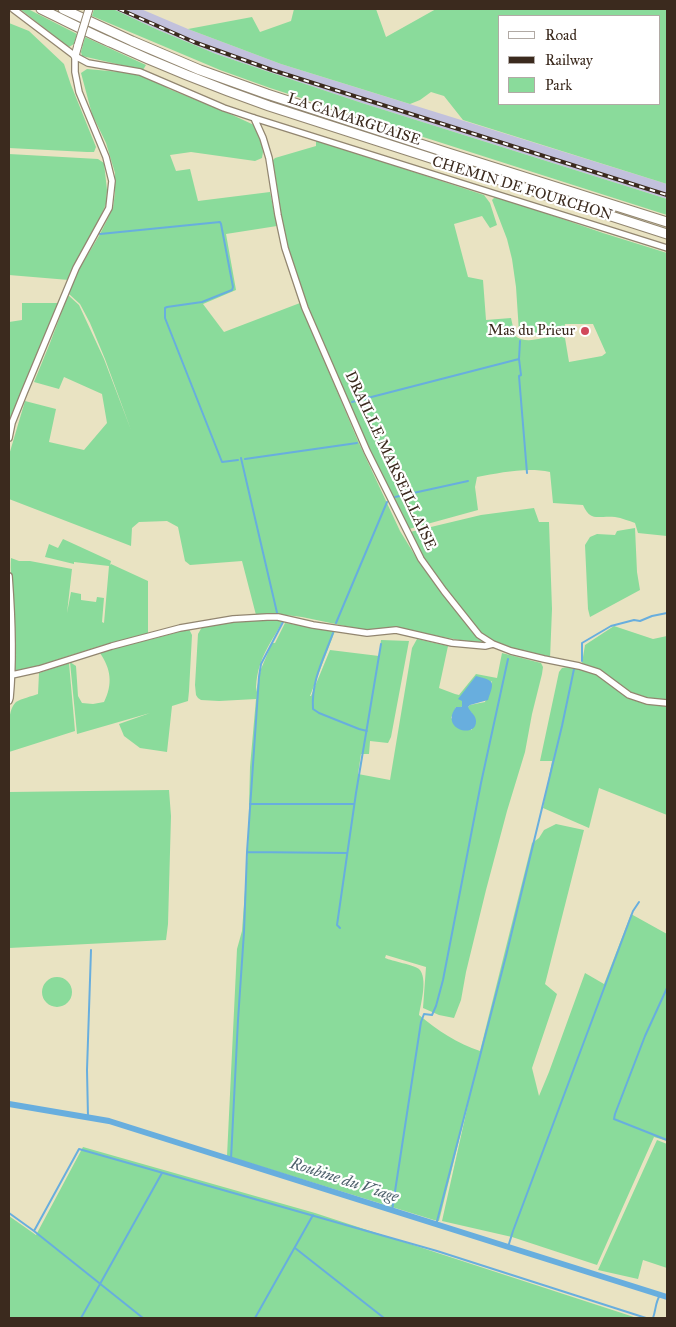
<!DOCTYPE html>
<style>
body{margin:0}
#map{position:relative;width:676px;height:1327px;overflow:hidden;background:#e9e3c2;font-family:"IM FELL Great Primer",serif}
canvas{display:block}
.frame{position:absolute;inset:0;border:10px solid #3b2a1e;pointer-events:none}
.legend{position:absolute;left:498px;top:15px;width:162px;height:90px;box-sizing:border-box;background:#fff;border:1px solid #b1aaa5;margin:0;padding:6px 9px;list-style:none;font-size:15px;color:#3b2a1e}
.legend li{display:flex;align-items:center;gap:10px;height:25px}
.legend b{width:25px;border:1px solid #b1aaa5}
</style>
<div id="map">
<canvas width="676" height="1327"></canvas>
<div class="frame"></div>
<ul class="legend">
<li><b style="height:6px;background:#fff"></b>Road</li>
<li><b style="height:6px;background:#3b2a1e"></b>Railway</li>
<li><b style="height:14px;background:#8adb9b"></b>Park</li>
</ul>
</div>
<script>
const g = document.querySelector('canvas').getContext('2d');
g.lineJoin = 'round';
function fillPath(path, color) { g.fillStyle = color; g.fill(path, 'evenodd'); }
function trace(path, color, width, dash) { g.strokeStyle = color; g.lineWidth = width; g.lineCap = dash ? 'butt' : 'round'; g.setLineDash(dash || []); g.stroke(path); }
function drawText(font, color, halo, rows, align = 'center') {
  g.font = font + ' "IM FELL Great Primer",serif'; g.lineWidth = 4.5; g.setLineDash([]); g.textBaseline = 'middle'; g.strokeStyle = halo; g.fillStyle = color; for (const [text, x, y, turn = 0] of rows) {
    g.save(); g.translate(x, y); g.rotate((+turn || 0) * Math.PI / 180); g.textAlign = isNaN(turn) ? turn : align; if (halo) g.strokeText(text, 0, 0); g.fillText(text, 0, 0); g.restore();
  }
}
const industrial = new Path2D(`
 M113,9H141L188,29L281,64L667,184V199L362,103L269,72L216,54L158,30Z`);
const green = new Path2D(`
 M20,9H28L77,34L74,44L69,47L66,45Z
 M94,9H113L158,30L216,54L269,72L362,103L667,199V215L270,88L220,70L92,16Z
 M294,9H376L386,37L436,9H667V184L463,120L444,96L431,92L420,100L410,104L281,64L188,29L252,17L260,32L291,21ZM500,16H660V104H500Z
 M9,23L29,31L64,64L71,85L96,147L94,152H87L9,148Z
 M85,37L146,65L143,70L82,56L81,52Z
 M87,69L131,73L149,78L169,89L226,112L254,125L260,136L263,152L262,158L255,161L191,152L170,155L176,171L190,169L198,201L270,192L277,226L226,234L236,290L203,304L224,332L300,303L358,441L400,531L419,562L439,589L483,640L484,641L482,644L398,629L385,628L364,630L302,617L277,614L256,615L242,561L190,565L185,561L178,527L167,521L139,522L132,528L131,546L9,499V455L25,401L56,409L49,442L84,450L107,423L102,394L64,377L59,389L34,382L50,343L68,295L79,305L104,359L131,430L105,359L90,323L80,304L69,294L74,278L100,234L113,208L115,193V173L106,143L92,114L81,73Z
 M316,140L484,195L490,203L497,225L490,228L482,216L454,224L468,277L483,280L486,320L511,318L515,336C530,347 548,332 565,338L569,362L602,356L606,353L593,324H565L563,332L528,336H524L519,332L516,287L512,259L507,239L492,200L496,196L603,233L667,253V536L638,533L635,523C629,521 622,518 615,517C599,515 591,523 583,505L553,503L550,472C525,467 501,473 477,477L475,487L478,510L409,529L406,524L379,468L364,442L347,397L323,347L311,317L291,262L281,225L272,161L275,158L316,146Z
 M9,154L98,159L104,163L107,190L106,204L95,230L80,255L69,280L9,275Z
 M22,303H60L13,412L9,424V322L22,320Z
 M534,508L539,522H549L552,609L550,659L500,646L482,634L466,616L426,563L410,532L481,515Z
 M635,528L637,572L640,590L590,617L588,609L585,545L590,537L597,534L615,535L617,531Z
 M63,539L111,561L110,565L111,564L148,581V635C103,642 61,660 17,672L15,670C12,646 14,621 12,596C12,583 10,571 11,558L19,561H30L72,569L67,613L71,592L81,594V600L96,602L97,597L104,598L102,622L104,623L109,566L74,562V564L45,557L49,544L58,548Z
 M267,620L283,621C269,646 256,661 256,692L261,669L272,643H275L285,623L335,631L310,696H311L330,650L379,656L381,640L409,641L391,737L388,743L370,741L369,754H361L358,774L390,780L412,648L417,639L448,646L439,688L455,694L459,695L476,674L497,678L502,653L541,663L543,667L542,674L532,714L525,752L507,811L486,890L466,972L461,1000L454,1018L439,1015L423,1008L426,967L386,955L385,958C392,961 414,965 419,969C428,978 421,1003 419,1015C437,1030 458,1044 480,1051L532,843L539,838L544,830L556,824L584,830L545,984L557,994L532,1068L539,1096L549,1072L585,973L604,984L631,914L667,934V1141L654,1137L597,1265L512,1237L442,1221L469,1100L439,1221L434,1220L227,1156L237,949L242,931L248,850L250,767L256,699L219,701L201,700L198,698L196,695L195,685L198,634L202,627L233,621ZM492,681L485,702L470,705L468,707V710L472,713V730L451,718L456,707H461L462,706V701Z
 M614,626L653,639L667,636V701L652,700L637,696L608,676L582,663L585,645Z
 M189,629L192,635L189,691L188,701L172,706L167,752L140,748L124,736L119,724L150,713L77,734L70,662L76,666L78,696L82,703L93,704L104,702C113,684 111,669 100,653L104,651L156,638Z
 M69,663L75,731L9,752C9,739 6,711 16,702C20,699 33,696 38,694L39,673Z
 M568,667L579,668L597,674L636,701L667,707V815L599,788L589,828L543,808L552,761H540L559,672L562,668Z
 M169,790L171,816L168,924L166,940L9,948V792Z
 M42 992a15 15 0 1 1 30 0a15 15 0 1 1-30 0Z
 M657,1140L667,1144V1268L643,1260L638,1279L598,1270Z
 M83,1147L315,1213L637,1318H9V1216L36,1235Z`);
const water = new Path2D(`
 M476,676C496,681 494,682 488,700L470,705L468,707C470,712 476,715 476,721C477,739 439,730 456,707H461L462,706V701L458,699Z`);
const stream = new Path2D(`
 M100,234L220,222L221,224L233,287L232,290L202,302L167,307L165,308V318L222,462L238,460
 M520,341L519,359L521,375L519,376L527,473
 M352,402L519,359
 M241,458L278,617
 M245,459L357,443
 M395,497L468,481
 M336,623L387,502
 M333,633C324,658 311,681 313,709L319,713L359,729L367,731
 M582,661V643L611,626L634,620L640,621L652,616L667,613
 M250,804H354
 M247,852L347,853
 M340,928L337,925L356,793L381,644
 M667,988L645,1036L615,1114L614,1119L667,1140
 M88,1117L87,1070L91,950
 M231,1159L238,1020L244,932L247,852L259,677L261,664L283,622
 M392,1211L421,1022L424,1014L432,1015L436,1006L443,980L481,783L508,659
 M9,1213L34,1231L143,1318
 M436,1225L506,956L562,726L574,669
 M34,1231L79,1149L437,1251L646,1318
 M508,1247L513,1231L633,911L639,902
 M295,1248L384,1318
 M81,1318L162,1173
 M255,1318L313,1215
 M653,1318C656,1310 655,1303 660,1295
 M666,1318H667`);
const canal = new Path2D(`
 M9,1104L109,1121L667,1297`);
const minor = new Path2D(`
 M13,9L75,56L88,63L140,72L224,108L254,118L667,248
 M254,118L263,138L269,158L278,215L285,248L305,308L367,451L421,559L444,591L479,635L493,644L511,651L544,659L579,666L598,672L629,695L647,701L667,703
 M9,438L12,423L24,393L76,268L109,208L112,181L106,157L79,92L75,72V56
 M9,576C12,616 14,657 10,698L9,701
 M12,675L39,669L112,646L180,628L233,619L267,617H278L313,625L367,633L396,630L452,643L485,646L493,644`);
const tertiary = new Path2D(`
 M75,56L78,45`);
const trunk = new Path2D(`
 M41,9C64,20 87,32 110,42C162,66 215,87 269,106L667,234
 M63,9L132,41L200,70L267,94L445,152L667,222`);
const rail = new Path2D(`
 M119,9L194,42L272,70L667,195`);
const tertiaryBridge = new Path2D(`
 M78,45L89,9`);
const markers = [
 [585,331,5,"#d1495b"]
];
const streetNames = [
 ["LA CAMARGUAISE",354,120,18],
 ["CHEMIN DE FOURCHON",522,189,17],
 ["DRAILLE MARSEILLAISE",390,461,65]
];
const poiNames = [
 ["Mas du Prieur",575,331]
];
const waterNames = [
 ["Roubine du Viage",344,1181,18]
];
fillPath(industrial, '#c2c1dc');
fillPath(green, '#8adb9b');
fillPath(water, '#68aede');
trace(stream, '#68aede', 2);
trace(canal, '#68aede', 6);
trace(minor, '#928670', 8);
trace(tertiary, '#928670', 9);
trace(trunk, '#928670', 11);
trace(minor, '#fff', 5.5);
trace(tertiary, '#fff', 7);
trace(trunk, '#fff', 9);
trace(rail, '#3b2a1e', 4);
trace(rail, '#fff', 2, [5.5]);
trace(tertiaryBridge, '#928670', 9, []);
trace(tertiaryBridge, '#fff', 7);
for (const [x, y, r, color] of markers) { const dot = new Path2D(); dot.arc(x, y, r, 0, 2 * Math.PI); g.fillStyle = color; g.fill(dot); trace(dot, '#fff', 2); }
drawText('15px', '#3b2a1e', '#fff', streetNames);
drawText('15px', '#3b2a1e', '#fff', poiNames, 'right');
drawText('italic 16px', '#4d5f6b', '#fff', waterNames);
</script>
